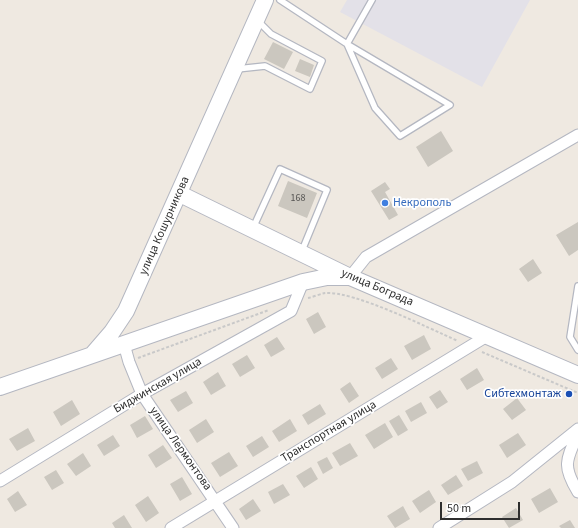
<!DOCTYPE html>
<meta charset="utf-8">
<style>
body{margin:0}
#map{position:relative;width:578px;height:528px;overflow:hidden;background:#efe9e1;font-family:"Source Sans 3",sans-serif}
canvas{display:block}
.scale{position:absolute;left:440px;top:502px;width:80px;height:18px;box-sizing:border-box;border:2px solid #2e2e2e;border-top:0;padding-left:5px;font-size:12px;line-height:14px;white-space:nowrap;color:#2e2e2e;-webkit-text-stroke:3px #fff;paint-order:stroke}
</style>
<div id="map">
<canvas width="578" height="528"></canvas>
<div class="scale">50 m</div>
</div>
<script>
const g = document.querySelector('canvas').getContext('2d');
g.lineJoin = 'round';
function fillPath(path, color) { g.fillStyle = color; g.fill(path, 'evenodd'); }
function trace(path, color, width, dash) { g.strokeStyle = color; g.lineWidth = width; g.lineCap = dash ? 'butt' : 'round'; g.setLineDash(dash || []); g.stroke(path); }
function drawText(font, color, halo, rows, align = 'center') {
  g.font = font + ' "Source Sans 3",sans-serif'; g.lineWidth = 3.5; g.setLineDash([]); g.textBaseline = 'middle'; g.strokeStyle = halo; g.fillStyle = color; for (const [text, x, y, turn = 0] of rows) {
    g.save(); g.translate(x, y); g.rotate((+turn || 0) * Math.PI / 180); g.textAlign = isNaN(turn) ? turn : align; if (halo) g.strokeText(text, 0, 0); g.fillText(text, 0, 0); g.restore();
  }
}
const industrial = new Path2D(`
 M347,0H530L482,87L340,12Z`);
const building = new Path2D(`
 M273,42L293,52L284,69L264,59Z
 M300,59L314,65L310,77L295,71Z
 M441,131L453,151L428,167L416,147Z
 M288,181L317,193L307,218L278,206Z
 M385,182L390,189L385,192L398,215L389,220L371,191Z
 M578,222V250L569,256L556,235Z
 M533,259L542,273L528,282L519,269Z
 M318,312L326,327L314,334L306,319Z
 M424,335L431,349L412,360L404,346Z
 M277,337L285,349L271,357L264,345Z
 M247,355L255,368L240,377L232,364Z
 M391,358L398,369L382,379L375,368Z
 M477,368L484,380L467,390L460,379Z
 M218,372L226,386L211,395L203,382Z
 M350,382L359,396L349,403L340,389Z
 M440,390L448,402L437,409L429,397Z
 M186,391L193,403L178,412L170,400Z
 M517,398L526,410L512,420L503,409Z
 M72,400L80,414L61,426L53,412Z
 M421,402L427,413L411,422L405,411Z
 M320,404L326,414L308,425L302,415Z
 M399,415L408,430L398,436L389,421Z
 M145,416L153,429L137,438L130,425Z
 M206,419L214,432L197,443L189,430Z
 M290,419L297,431L279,442L272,431Z
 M385,423L393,437L374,449L365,435Z
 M28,428L35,441L17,451L9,439Z
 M518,433L526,445L507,458L499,445Z
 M113,435L120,446L104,456L97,445Z
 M262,436L269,447L253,457L246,446Z
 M350,443L358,456L340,466L332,453Z
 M163,445L172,458L156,468L148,455Z
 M229,452L238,466L220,477L211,463Z
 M83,453L91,466L76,476L67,464Z
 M327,457L333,468L323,474L317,462Z
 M477,461L483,473L468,481L461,469Z
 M311,467L318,479L304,488L296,476Z
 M56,470L64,483L52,490L44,477Z
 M456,475L463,486L448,495L441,485Z
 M182,477L192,494L180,501L170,484Z
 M283,484L290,495L274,504L268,492Z
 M550,488L558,502L539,513L531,499Z
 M429,490L436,502L420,513L412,501Z
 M18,491L27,505L15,512L7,499Z
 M148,496L159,513L146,522L135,505Z
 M253,499L261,511L246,520L239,509Z
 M403,506L410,519L395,528L387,516Z
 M516,508L523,520L509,528L502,517Z
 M124,515L132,528H115L112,523Z
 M570,520L575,528H561L559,526Z`);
const path = new Path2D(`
 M308,298C313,297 320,294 325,293C355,291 428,328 458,341
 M482,352L578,393
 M138,358L269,310`);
const lane = new Path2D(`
 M280,0L347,44L372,0
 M347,44L450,105L400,136L375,108Z
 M237,69L265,66L310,89L322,61L271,34L257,20
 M253,228L280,169L327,190L301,253
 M578,286L570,337L578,350`);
const street = new Path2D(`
 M350,277L366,257L578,135
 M124,344L129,362L142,394L233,528
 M578,434C566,460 562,466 578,492
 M0,481L142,394L291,311L303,282
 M171,528L487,336
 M439,528L512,482L578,429`);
const secondary = new Path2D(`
 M180,194L350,277L578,375
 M93,354L112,332L126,311L265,0
 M0,387L303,282L327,277H347`);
const markers = [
 [385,203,4,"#3f7fe0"],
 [569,394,4,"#1a4fb4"]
];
const numberNames = [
 ["168",298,199]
];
const shopNames = [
 ["Некрополь",393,203]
];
const streetNames = [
 ["улица Кошурникова",165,226,-66],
 ["улица Бограда",377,288,23],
 ["Биджинская улица",158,386,-30],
 ["Транспортная улица",329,432,-31],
 ["улица Лермонтова",180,449,55]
];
const transitNames = [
 ["Сибтехмонтаж",561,394]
];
fillPath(industrial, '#e3e1e8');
fillPath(building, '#cbc7bf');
trace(lane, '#b4b7c1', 8);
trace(street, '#b4b7c1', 13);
trace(secondary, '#b4b7c1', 18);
trace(path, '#c9c9c9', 2, [3, 2]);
trace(lane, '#fff', 5.5);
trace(street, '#fff', 11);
trace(secondary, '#fff', 16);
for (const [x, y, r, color] of markers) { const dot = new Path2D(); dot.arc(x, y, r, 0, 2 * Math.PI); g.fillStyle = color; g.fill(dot); trace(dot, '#fff', 1.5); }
drawText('10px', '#555452', null, numberNames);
drawText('12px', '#366cbe', '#fff', shopNames, 'left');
drawText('12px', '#2e2e2e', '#fff', streetNames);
drawText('12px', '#164399', '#fff', transitNames, 'right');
</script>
